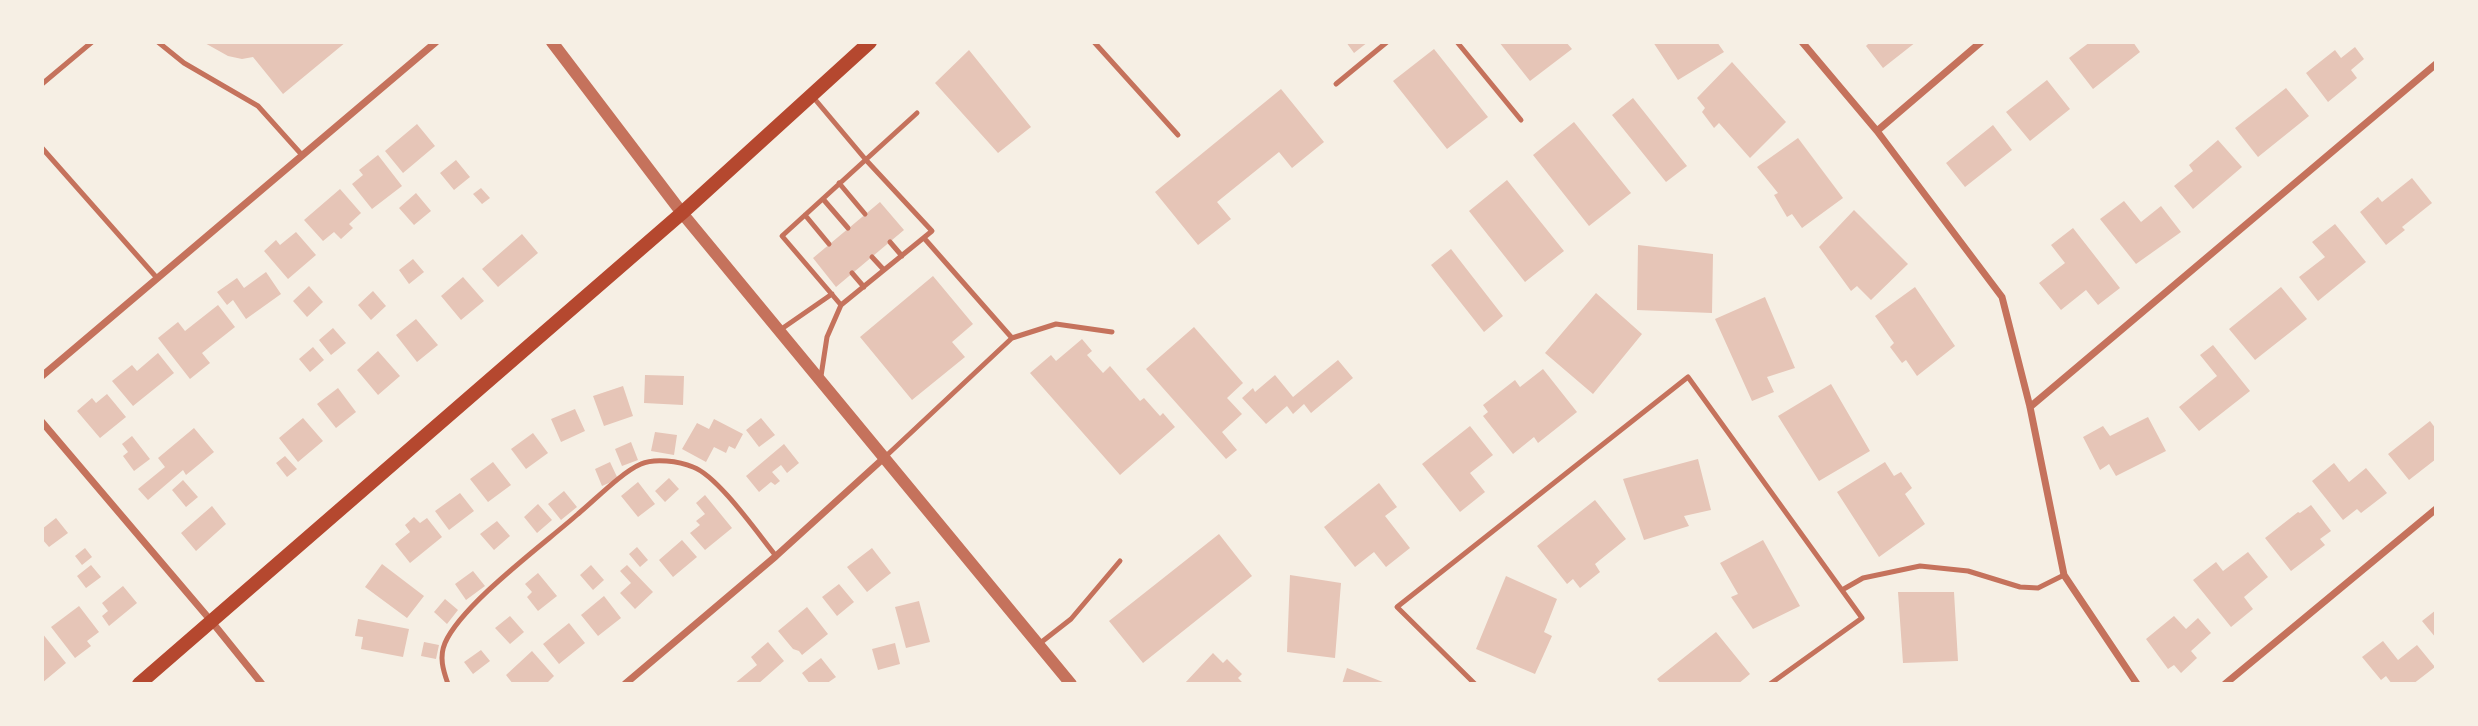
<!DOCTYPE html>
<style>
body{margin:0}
#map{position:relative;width:2478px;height:726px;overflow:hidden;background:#f6efe4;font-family:"Archivo Narrow",sans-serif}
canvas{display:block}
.frame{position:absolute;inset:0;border:44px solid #f6efe4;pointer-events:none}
</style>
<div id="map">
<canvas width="2478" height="726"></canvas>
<div class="frame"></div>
</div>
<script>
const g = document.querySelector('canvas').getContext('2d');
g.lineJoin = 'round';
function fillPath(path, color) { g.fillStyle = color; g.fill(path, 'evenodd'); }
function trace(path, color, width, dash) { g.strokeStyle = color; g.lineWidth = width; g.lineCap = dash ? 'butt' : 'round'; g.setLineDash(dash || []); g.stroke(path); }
const building = new Path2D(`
 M203,42H346L283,94L253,57L242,59L228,56Z
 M1346,42H1368L1354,53Z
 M1499,42H1566L1572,49L1530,81Z
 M1653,42H1717L1724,52L1678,80Z
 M1870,42H1916L1883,68L1866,46Z
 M2090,42H2133L2140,52L2093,89L2069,58Z
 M2355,47L2364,59L2351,70L2357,78L2328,102L2306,73L2335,50L2341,58Z
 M1434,49L1488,117L1447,149L1393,81Z
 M969,50L1031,127L998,153L935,83Z
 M1732,62L1786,122L1750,158L1719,123L1714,128L1702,112L1705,108L1697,98Z
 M2047,80L2070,109L2030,141L2006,112Z
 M2286,88L2309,116L2258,157L2235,128Z
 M1281,89L1324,142L1292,168L1279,152L1217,202L1231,219L1198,245L1155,192Z
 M1633,98L1687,166L1666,182L1612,115Z
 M1574,122L1631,193L1589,226L1533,155Z
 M417,124L435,146L403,173L385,151Z
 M1993,125L2012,150L1965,187L1946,163Z
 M1798,138L1843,198L1802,228L1792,214L1787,217L1774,195L1778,193L1757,167Z
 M2218,140L2242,167L2193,209L2174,186L2193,171L2189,165Z
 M378,155L402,186L372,209L352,184L363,175L359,170Z
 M456,160L470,177L454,190L440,173Z
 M2412,178L2432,203L2402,227L2405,230L2386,245L2360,212L2378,197L2382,202Z
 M1507,180L1564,251L1525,282L1469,211Z
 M481,188L490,198L482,204L473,194Z
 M340,189L361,213L349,224L353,228L341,239L334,232L323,241L304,220Z
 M416,193L431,211L414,225L399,208Z
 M2124,201L2141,222L2161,206L2181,232L2136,264L2100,219Z
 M880,202L904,230L836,287L813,258Z
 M1854,210L1908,264L1871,300L1857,286L1851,291L1819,247Z
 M2335,224L2366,262L2318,301L2299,277L2325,257L2312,242Z
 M2073,228L2120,288L2098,305L2086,290L2061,310L2039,283L2065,263L2051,245Z
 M296,232L316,255L288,279L264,251L276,240L280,245Z
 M522,234L538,253L498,287L482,269Z
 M1638,245L1713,254L1712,313L1637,310Z
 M1451,249L1503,316L1484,332L1431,265Z
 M413,259L424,272L409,284L399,270Z
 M266,272L281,294L246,319L233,300L227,305L217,292L237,278L244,288Z
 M933,276L973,324L952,342L965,357L912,400L860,337Z
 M463,277L484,301L461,320L441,296Z
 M309,286L323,302L307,317L293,301Z
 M1915,287L1955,346L1917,376L1906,360L1902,363L1890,347L1894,343L1875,316Z
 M2281,287L2307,319L2255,360L2229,329Z
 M373,291L386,306L371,320L358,305Z
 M1596,293L1642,334L1593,394L1545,353Z
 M1765,297L1795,368L1767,377L1774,392L1752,401L1715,319Z
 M218,305L235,327L202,353L210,363L190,379L158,338L178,322L185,331Z
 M416,319L438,345L417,362L396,335Z
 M1194,327L1243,383L1227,398L1242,414L1222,432L1237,450L1226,459L1146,369Z
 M333,328L346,343L331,355L319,340Z
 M1082,339L1092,351L1087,355L1103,373L1110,366L1140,401L1144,398L1160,416L1163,413L1175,427L1120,475L1030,373L1051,355L1056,361Z
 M2213,345L2250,391L2199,431L2179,407L2217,376L2200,355Z
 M313,347L324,360L310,372L299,359Z
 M378,351L400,376L378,395L357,370Z
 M158,353L174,373L133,406L112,381L132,365L137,371Z
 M1338,360L1353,378L1311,413L1304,404L1293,414L1287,406L1266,424L1242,398L1253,388L1255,392L1275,375L1293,397Z
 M1543,369L1577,412L1538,443L1534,437L1513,454L1483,416L1488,412L1483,405L1515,380L1520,387Z
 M645,375L684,376L683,405L644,403Z
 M1831,384L1870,451L1819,481L1778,416Z
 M623,386L633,416L604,426L593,396Z
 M338,388L356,412L336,428L317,404Z
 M107,394L126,417L100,438L77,411L92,398L96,403Z
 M575,409L585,431L561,442L551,419Z
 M2148,417L2166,451L2116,476L2109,464L2100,470L2083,437L2103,426L2110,436Z
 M303,418L323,441L298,462L279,438Z
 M761,418L775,435L759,447L746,430Z
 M714,419L743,434L735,449L729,446L726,453L714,447L706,462L682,449L697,423L709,429Z
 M2430,421L2436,429V459L2409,480L2388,454Z
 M1470,426L1493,455L1470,473L1485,492L1460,512L1422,464Z
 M194,428L214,452L186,475L183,470L148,500L138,489L165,467L158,458Z
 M655,432L677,435L674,455L651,451Z
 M533,433L548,453L526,469L511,449Z
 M132,436L150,459L134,471L123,456L128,452L122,444Z
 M631,442L638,460L622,466L615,449Z
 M784,444L799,463L787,473L781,465L772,472L780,481L775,485L771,482L759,492L746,476Z
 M285,456L297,469L287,477L276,463Z
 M1698,459L1711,510L1684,516L1689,526L1644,540L1623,479Z
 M493,462L511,485L488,502L470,479Z
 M610,462L618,479L602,486L595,469Z
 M1885,462L1894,476L1901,472L1912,488L1905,494L1925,524L1879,557L1837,492Z
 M2334,463L2349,482L2366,468L2387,493L2361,513L2357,509L2343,520L2312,481Z
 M669,478L679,489L665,502L655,491Z
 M183,480L198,497L186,507L172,490Z
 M638,482L655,504L638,517L621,496Z
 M1379,483L1397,507L1385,516L1410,548L1386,567L1374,552L1355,567L1324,527Z
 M564,491L577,507L561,520L548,504Z
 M460,493L474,511L449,530L435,511Z
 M705,495L732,528L705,550L690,533L700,525L696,521L705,514L696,503Z
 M1595,500L1626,539L1595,564L1600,572L1580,588L1573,579L1567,584L1537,546Z
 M538,504L552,520L537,533L524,517Z
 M2311,505L2331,531L2320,539L2325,545L2291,571L2265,538L2298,512L2300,513Z
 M212,506L226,524L196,551L181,533Z
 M414,517L420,523L427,518L442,537L410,563L395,544L410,532L405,525Z
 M56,518L68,533L49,547L42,539V529Z
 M497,521L510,536L494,550L480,534Z
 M1219,534L1252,576L1143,663L1109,621Z
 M682,540L697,557L673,577L659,560Z
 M1763,540L1800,606L1753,629L1731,597L1738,594L1720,563Z
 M637,547L648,560L640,567L629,554Z
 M85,548L92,557L82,565L75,556Z
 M872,548L891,573L867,592L847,567Z
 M2248,552L2268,577L2244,597L2253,609L2231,627L2193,580L2216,562L2223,571Z
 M382,564L424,596L407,618L365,587Z
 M91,565L101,577L86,588L77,576Z
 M591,565L604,580L593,590L580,575Z
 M627,565L653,592L635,609L620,593L631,583L620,571Z
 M473,571L485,586L466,600L455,584Z
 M538,573L557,596L538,611L527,597L532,592L525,584Z
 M1290,575L1341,583L1335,658L1287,652Z
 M1506,576L1557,599L1544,632L1552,636L1535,674L1476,649Z
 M839,584L854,602L837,616L822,597Z
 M123,586L137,603L109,626L102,616L108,611L102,603Z
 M1898,592H1954L1958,661L1903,663Z
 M604,596L621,618L598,636L581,615Z
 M445,599L458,610L447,624L434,612Z
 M919,601L930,642L906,648L895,607Z
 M79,606L99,632L87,641L91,646L75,658L51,627Z
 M807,607L828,634L802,655L799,651L793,649L778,631Z
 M2436,610V638L2422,621Z
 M510,616L524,632L510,644L495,628Z
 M2174,616L2186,629L2198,618L2211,633L2191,651L2197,658L2181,673L2174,665L2168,669L2146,639Z
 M358,619L409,629L403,657L361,649L363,637L355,636Z
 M569,623L585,643L559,664L543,644Z
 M1716,632L1750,674L1738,684H1661L1657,679Z
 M42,633L66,663L42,683Z
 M2383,641L2398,660L2417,645L2435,667L2413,684H2392L2386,676L2381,680L2362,657Z
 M424,642L439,645L436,659L421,656Z
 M768,642L784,661L758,684H734L757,665L751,657Z
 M895,643L900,664L878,670L872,649Z
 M481,650L490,661L473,674L464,662Z
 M532,651L554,676L546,684H513L506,675Z
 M1213,653L1223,663L1227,659L1242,674L1238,678L1244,684H1184Z
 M821,658L836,677L826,684H810L802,673Z
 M1347,668L1388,684H1342Z`);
const service = new Path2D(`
 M158,42L184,63L258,106L302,155
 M1094,42L1178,135
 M1457,42L1521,120
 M42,84L92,42
 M1336,84L1387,42
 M813,97L866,160L932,231L841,305L782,236C827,195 872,154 917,113
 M42,148L157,278
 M839,183L865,214
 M823,199L848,228
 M805,215L829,244
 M924,238L1012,338
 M890,242L902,256
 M872,257L884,270
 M852,273L864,287
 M780,330L832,294
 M821,376L827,337L841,305
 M885,457L1012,338L1056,324L1112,332
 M1842,590L1863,578L1920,566L1968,571L2020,587L2038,588L2064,575
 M1039,644L1071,619L1120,561
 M448,684C443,670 439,657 445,643C462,604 544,544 578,514C595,500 622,472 641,464C654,458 679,461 693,467C718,476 758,534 776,556
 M1475,684L1397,607L1688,377L1862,618L1770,684`);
const minor = new Path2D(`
 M1802,42L1877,131L2002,297L2030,407L2064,575L2137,684
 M1877,131L1981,42
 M42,376L436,42
 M2030,407L2436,64
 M42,422L212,622L262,684
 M625,684L776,556L885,457
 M2225,684L2436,509`);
const tertiary = new Path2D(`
 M552,42L682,213L1071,684`);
const secondary = new Path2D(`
 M139,684L682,213L870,42`);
fillPath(building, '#e6c5b7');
trace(service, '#c5725c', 5);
trace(minor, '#c5725c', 7);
trace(tertiary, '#c5725c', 12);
trace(secondary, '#b5482f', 14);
</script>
